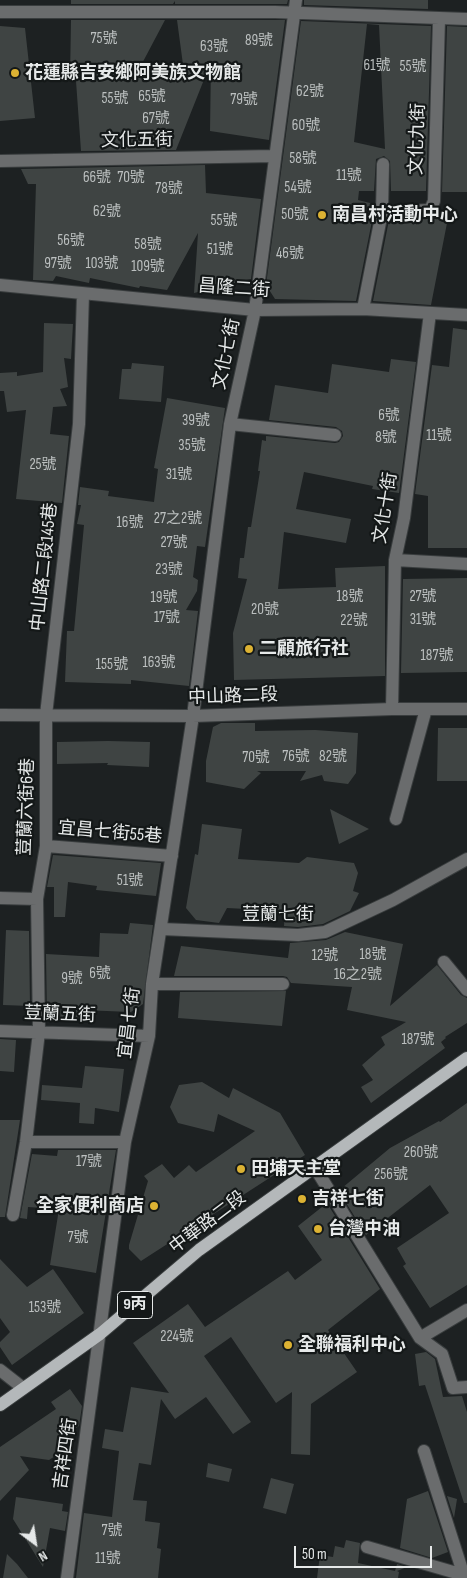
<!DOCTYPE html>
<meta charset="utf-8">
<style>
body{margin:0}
#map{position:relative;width:467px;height:1578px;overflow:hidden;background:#1d2122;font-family:"Sofia Sans Condensed",sans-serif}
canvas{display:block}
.north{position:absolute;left:10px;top:1518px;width:50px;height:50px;-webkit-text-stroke:4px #141818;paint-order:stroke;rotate:149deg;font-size:14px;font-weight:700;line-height:20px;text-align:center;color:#e6e9e9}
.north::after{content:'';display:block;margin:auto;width:18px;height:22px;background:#e6e9e9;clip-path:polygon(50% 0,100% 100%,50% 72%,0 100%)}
.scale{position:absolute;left:294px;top:1546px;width:138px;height:22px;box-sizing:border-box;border:2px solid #e6e9e9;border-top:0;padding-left:6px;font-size:15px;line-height:18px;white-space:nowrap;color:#e6e9e9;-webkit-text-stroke:4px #141818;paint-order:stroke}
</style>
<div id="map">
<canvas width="467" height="1578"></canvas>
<div class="north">N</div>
<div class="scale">50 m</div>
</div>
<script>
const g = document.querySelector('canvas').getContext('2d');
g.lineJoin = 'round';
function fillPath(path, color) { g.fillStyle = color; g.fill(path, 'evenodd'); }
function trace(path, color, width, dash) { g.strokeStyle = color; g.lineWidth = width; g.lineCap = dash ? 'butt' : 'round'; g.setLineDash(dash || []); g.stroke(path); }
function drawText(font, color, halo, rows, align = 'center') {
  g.font = font + ' "Sofia Sans Condensed","Noto Sans TC",sans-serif'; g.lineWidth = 4.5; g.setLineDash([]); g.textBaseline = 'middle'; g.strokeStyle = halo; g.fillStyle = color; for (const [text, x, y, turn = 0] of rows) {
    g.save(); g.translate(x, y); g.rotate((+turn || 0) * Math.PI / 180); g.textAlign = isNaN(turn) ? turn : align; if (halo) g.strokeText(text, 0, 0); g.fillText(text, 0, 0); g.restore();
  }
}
const building = new Path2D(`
 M71,0H288L287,4H175V1L173,4H71Z
 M304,0H428V9L304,5Z
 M71,20H165L137,73L150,72V75L184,72L177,20H285L269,140L210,131L211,62L176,150L81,151L76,81L70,79Z
 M301,21L431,26L426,191H391L390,161L384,156L376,159L374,191H359L358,200L374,204V211L356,301L275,299L266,285ZM367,24L379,25L385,149L354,142Z
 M0,26L25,28L35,118L0,121Z
 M447,26L467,27V192H442Z
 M205,165L206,193L261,199L251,279L194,293L198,233L167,290L140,286L139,288L90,278L89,283L56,276L53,281L33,280L36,184H28L21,169Z
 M436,216L448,218L431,305L373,301L389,220L430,218Z
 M44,323L73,324L71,359L64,358L68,387L60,389L67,406L53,407L50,434L69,436L62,503L16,499L26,410L7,412L4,391H0V373L17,372V376L43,372Z
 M453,328L467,330V548H428V496L415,494L432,365L449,367Z
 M391,359L416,362L399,493L372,489L373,486L304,472L296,509L351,519L346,543L284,532L278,589L336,587L335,568L385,566V676L234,680L233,633L247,579L238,578L240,558H244L248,527H251L260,471H258L262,440L266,441V436L335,443L339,442L343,436L342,431L336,427L269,420L275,385L328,393L332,364L389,372Z
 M132,363L164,366L161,402L119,399L122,369H131Z
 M167,398L225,408L205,547L197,546L193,577L198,580L197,591L186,610L198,611L189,686L131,680V684L65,682L67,631H74L84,525L77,524L81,505H78L80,487L109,491L108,496L154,502L158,469L154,468Z
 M467,578V672L401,673L403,579Z
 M221,723H255V731L315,730L358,733L356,773L348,784L324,781L322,775L300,781L306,771H257L261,773L244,789L206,782V761L213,727Z
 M438,728H467V781H437Z
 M108,741L150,742L149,767L107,765L108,763L57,764V742Z
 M330,809L369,829L339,844Z
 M202,824L242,829L238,859L299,863L307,857L354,863L358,873L353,891L359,893L350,911L323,924L298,927L284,926L285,911L227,908L219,923L196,920L186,908L195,854L198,855Z
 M53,855L161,863L156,896L96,890L97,886L68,882L65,917H54V887H47Z
 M130,923L153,925L143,1004L131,1012L82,1010L81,1022L47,1020L46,954L99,957L100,933L128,934Z
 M6,930L29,931L30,1006L3,1005Z
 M345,932L403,944L390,1006L437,965L461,995L467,998V1023L445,1037L446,1038L441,1042L445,1048L371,1103L361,1087L373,1080L362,1065L385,1045L381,1037L406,1022L347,1010L352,987L291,983L287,977L283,976H174L181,946L288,958L290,943L326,940Z
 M286,991L282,1026L178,1018L180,992Z
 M0,1039L16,1040L14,1072L0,1071Z
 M85,1066L124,1069L119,1112L95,1108L94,1124L79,1123L80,1103L41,1100L42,1085L82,1088Z
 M202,1082L229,1098L233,1088L280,1113L305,1155L141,1261L129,1249V1245L148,1181L144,1176L162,1164L174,1178L189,1165L196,1172L255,1131L218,1114L214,1132L178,1123L170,1107L179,1085Z
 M467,1103V1285L430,1308L403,1266L406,1264L397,1248L449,1213L430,1185L366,1235L340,1193L344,1191L342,1188L390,1148L439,1121L440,1122Z
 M0,1120H20L5,1217H0Z
 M58,1150H116L96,1273L50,1265L59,1209L28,1207L27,1219L20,1218L32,1154L57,1156Z
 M327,1203L380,1289L328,1330L357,1372L311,1404L310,1455L291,1454L292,1392L276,1403L231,1337L204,1356L251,1422L233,1434L206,1397L175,1419L161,1399L151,1465L139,1463L133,1500L147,1501L145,1521L160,1523L157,1548L161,1549L158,1578H76L84,1513L112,1517L119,1451L102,1448L105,1429L123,1432L131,1387L169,1393L133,1343L188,1304L205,1327L288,1271L295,1280L322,1260L298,1226Z
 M0,1259L27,1287L53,1269L84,1313L12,1365L0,1347V1342L10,1332L0,1318Z
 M426,1352L435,1359L443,1397L462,1396L467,1412V1503H464L425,1385L419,1386L415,1354Z
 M70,1389L82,1406L79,1426L62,1437L69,1447L49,1460L20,1456L29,1470L0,1501V1447L56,1409L51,1402Z
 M208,1463L232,1469L229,1482L206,1477Z
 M271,1478L294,1484L286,1514L263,1508Z
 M428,1491L448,1552L432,1558L400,1548L407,1499Z
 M447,1496L457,1499L454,1518Z
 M16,1497L63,1504L62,1511L68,1512L65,1531L50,1528L43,1567L13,1519Z
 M346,1540L360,1543L358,1563L395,1571L397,1564L407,1567L397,1571L399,1572L398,1578H317L320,1555L333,1557L335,1546L344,1548Z
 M7,1554L17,1564L28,1578H3Z`);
const minor = new Path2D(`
 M0,12H275L467,19
 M0,161L274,156
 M382,212L430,210L434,201L439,19
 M0,285L255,310L363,309L467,315
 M363,309L382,212L383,164
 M230,424L335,435
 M395,560L467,564
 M392,709L395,560L404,518L430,313
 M0,715L193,716L392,709H467
 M396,819L426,709
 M46,846L172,856
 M0,898L37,899
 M162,929L298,935L325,932L393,900L467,859
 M444,962L467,990
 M152,984H283
 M0,1031L149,1036
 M26,1142H125
 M314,1166L420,1338L442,1354L453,1388L467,1387
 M13,1215L26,1142L39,1032L37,899L46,846V715L79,424L83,294
 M420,1338L467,1310
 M0,1370L23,1388
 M424,1451L464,1576
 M367,1547L467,1576
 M67,1578L125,1142L149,1036L152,984L193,716L230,424L255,310L296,0`);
const major = new Path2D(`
 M0,1405L100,1334L199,1250L467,1058`);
const markers = [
 [15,73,5,"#dcb233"],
 [322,215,5,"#dcb233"],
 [249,649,5,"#dcb233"],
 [241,1169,5,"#dcb233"],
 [302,1199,5,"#dcb233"],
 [154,1206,5,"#dcb233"],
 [318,1229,5,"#dcb233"],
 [288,1345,5,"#dcb233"]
];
const numberNames = [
 ["75號",104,39],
 ["89號",259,41],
 ["63號",214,47],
 ["61號",377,66],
 ["55號",413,67],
 ["62號",310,92],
 ["65號",152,97],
 ["55號",115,99],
 ["79號",244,100],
 ["67號",156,119],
 ["60號",306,126],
 ["58號",303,159],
 ["11號",349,176],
 ["66號",97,178],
 ["70號",131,178],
 ["54號",298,188],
 ["78號",169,189],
 ["62號",107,212],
 ["50號",295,215],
 ["55號",224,221],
 ["56號",71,241],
 ["58號",148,245],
 ["51號",220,250],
 ["46號",290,254],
 ["97號",58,264],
 ["103號",102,264],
 ["109號",148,267],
 ["6號",389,416],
 ["39號",196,421],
 ["11號",439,436],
 ["8號",386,438],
 ["35號",192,446],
 ["25號",43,465],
 ["31號",179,475],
 ["27之2號",178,519],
 ["16號",130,523],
 ["27號",174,543],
 ["23號",169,570],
 ["18號",350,597],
 ["27號",423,597],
 ["19號",164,598],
 ["20號",265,610],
 ["17號",167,618],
 ["31號",423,620],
 ["22號",354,621],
 ["187號",437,656],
 ["163號",159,663],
 ["155號",112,665],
 ["76號",296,757],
 ["82號",333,757],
 ["70號",256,758],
 ["51號",130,881],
 ["18號",373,955],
 ["12號",325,956],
 ["6號",100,974],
 ["16之2號",358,975],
 ["9號",72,979],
 ["187號",418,1040],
 ["260號",421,1153],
 ["17號",89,1162],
 ["256號",391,1175],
 ["7號",78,1238],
 ["153號",45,1308],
 ["224號",177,1337],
 ["7號",112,1531],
 ["11號",108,1559]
];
const shields = [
 [135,1305,35]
];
const shieldNames = [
 ["9丙",135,1305]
];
const poiNames = [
 ["花蓮縣吉安鄉阿美族文物館",25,73],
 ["南昌村活動中心",332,215],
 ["二顧旅行社",259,649],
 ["田埔天主堂",251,1169],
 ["吉祥七街",312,1199],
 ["全家便利商店",144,1206,"right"],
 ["台灣中油",328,1229],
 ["全聯福利中心",298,1345]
];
const streetNames = [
 ["文化九街",418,139,-88],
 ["文化五街",137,141,-1],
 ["昌隆二街",234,289,4],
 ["文化七街",227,354,-78],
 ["文化十街",386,508,-81],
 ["中山路二段145巷",45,567,-84],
 ["中山路二段",233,697,-2],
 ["荳蘭六街6巷",27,807,-88],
 ["宜昌七街55巷",110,833,5],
 ["荳蘭七街",278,915],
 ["荳蘭五街",60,1015,2],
 ["宜昌七街",130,1023,-83],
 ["中華路二段",208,1223,-37],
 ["吉祥四街",66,1454,-82]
];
fillPath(building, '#3f4443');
trace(minor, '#393d3e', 14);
trace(major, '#393d3e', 14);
trace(minor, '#6a6c6d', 12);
trace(major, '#b4b8ba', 12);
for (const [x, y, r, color] of markers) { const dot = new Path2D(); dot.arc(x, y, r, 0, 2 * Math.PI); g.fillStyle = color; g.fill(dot); trace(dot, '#141818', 2); }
drawText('15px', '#bcc0c0', null, numberNames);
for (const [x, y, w] of shields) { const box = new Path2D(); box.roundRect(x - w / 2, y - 13.5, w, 27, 4); g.fillStyle = '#141818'; g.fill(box); trace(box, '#e6e9e9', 1); }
drawText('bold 16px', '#e6e9e9', null, shieldNames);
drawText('bold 18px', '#e6e9e9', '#141818', poiNames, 'left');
drawText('18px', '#e6e9e9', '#141818', streetNames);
</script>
